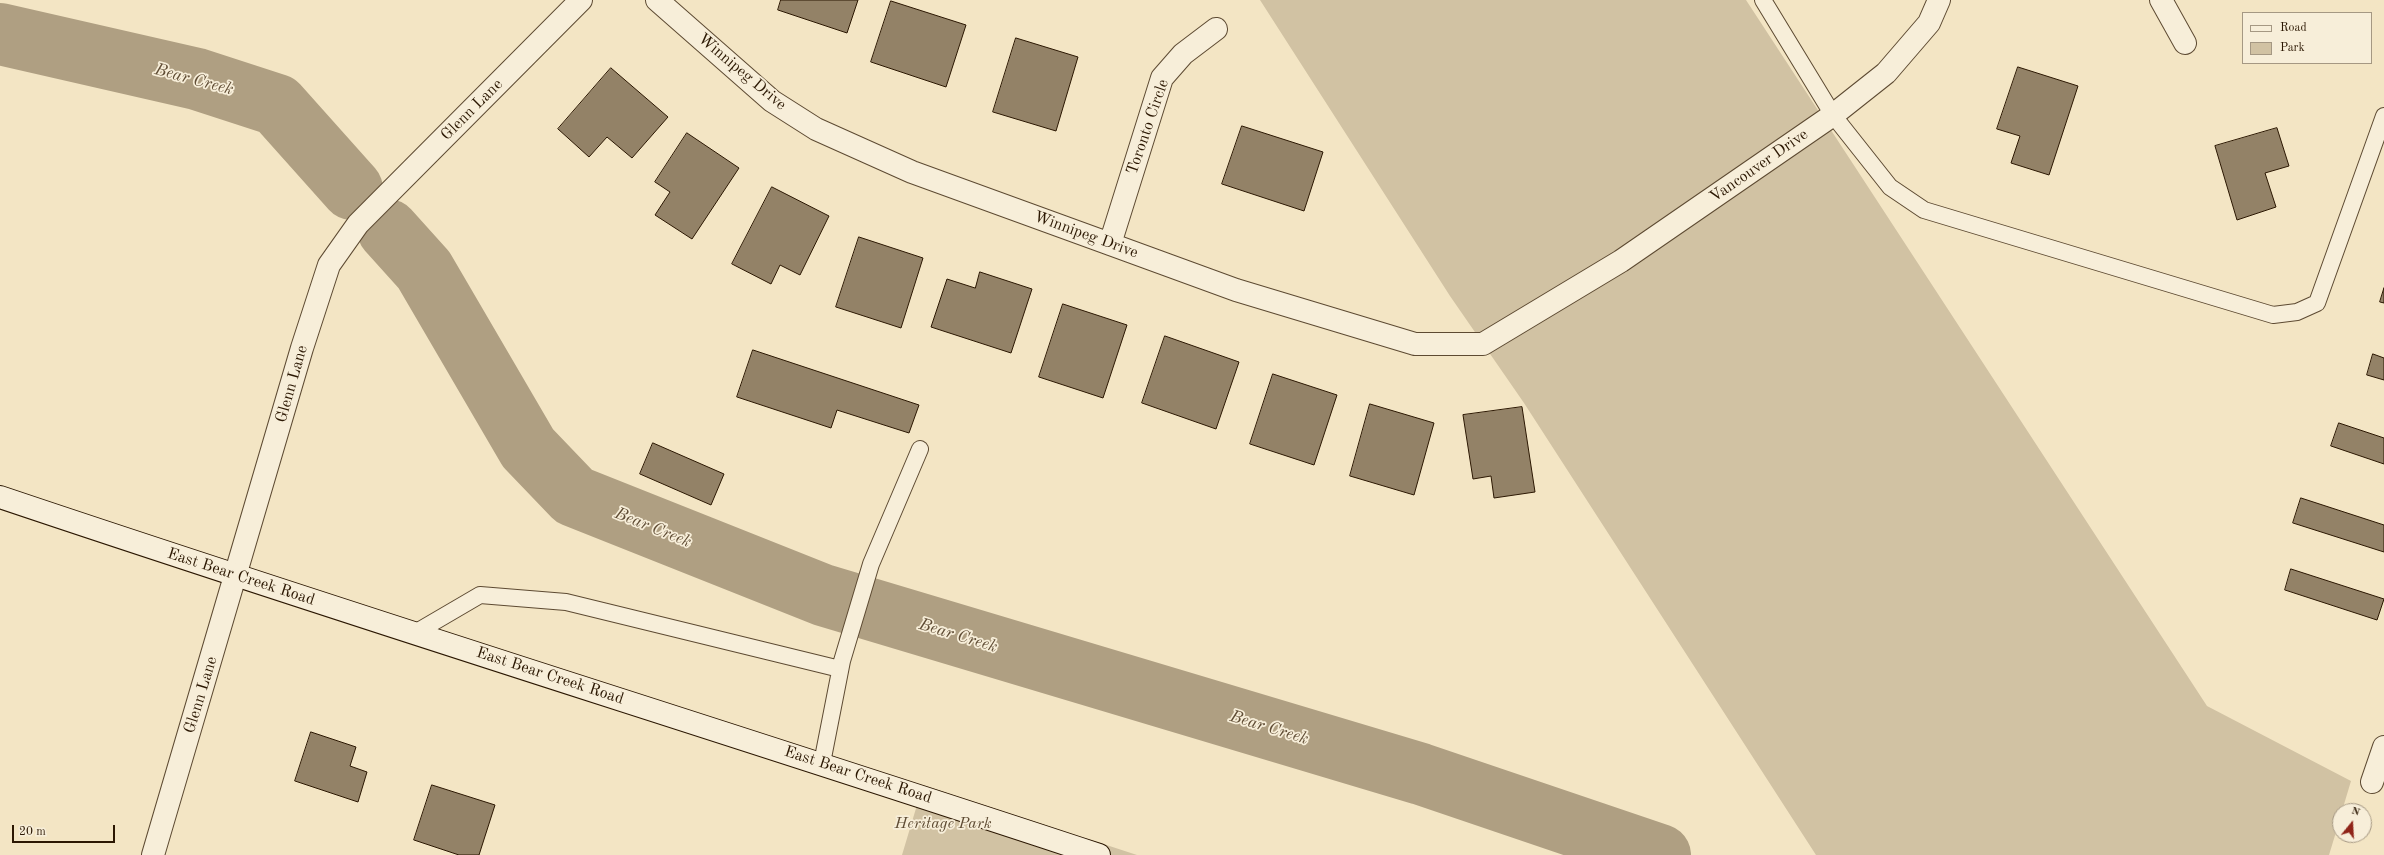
<!DOCTYPE html>
<style>
body{margin:0}
#map{position:relative;width:2384px;height:855px;overflow:hidden;background:#f3e5c4;font-family:"Old Standard TT",serif}
canvas{display:block}
.legend{position:absolute;left:2242px;top:12px;width:130px;height:52px;box-sizing:border-box;background:#f7eed9;border:1px solid #a59883;margin:0;padding:5px 7px;list-style:none;font-size:12px;color:#2b1702}
.legend li{display:flex;align-items:center;gap:8px;height:20px}
.legend b{width:20px;border:1px solid #a59883}
.north{position:absolute;left:2332px;top:803px;width:40px;height:40px;box-sizing:border-box;background:#f7eed9;border:1px solid #a59883;border-radius:50%;rotate:18deg;font-size:11px;font-weight:700;line-height:16px;text-align:center;color:#2b1702}
.north::after{content:'';display:block;margin:auto;width:14px;height:18px;background:#8f2418;clip-path:polygon(50% 0,100% 100%,50% 72%,0 100%)}
.scale{position:absolute;left:12px;top:825px;width:103px;height:18px;box-sizing:border-box;border:2px solid #2b1702;border-top:0;padding-left:5px;font-size:12px;line-height:14px;white-space:nowrap;color:#2b1702;-webkit-text-stroke:3px #f7eed9;paint-order:stroke}
</style>
<div id="map">
<canvas width="2384" height="855"></canvas>
<ul class="legend">
<li><b style="height:5px;background:#f7eed9"></b>Road</li>
<li><b style="height:11px;background:#d1c2a3"></b>Park</li>
</ul>
<div class="north">N</div>
<div class="scale">20 m</div>
</div>
<script>
const g = document.querySelector('canvas').getContext('2d');
g.lineJoin = 'round';
function fillPath(path, color) { g.fillStyle = color; g.fill(path, 'evenodd'); }
function trace(path, color, width, dash) { g.strokeStyle = color; g.lineWidth = width; g.lineCap = dash ? 'butt' : 'round'; g.setLineDash(dash || []); g.stroke(path); }
function drawText(font, color, halo, rows, align = 'center') {
  g.font = font + ' "Old Standard TT",serif'; g.lineWidth = 3.5; g.setLineDash([]); g.textBaseline = 'middle'; g.strokeStyle = halo; g.fillStyle = color; for (const [text, x, y, turn = 0] of rows) {
    g.save(); g.translate(x, y); g.rotate((+turn || 0) * Math.PI / 180); g.textAlign = isNaN(turn) ? turn : align; if (halo) g.strokeText(text, 0, 0); g.fillText(text, 0, 0); g.restore();
  }
}
const green = new Path2D(`
 M1260,0H1746L2207,706L2351,781L2342,811H2340V819L2329,855H1816L1524,403L1450,296Z
 M923,785L1137,855H902Z`);
const river = new Path2D(`
 M0,34L197,79L277,105L352,189
 M388,230L424,270L528,448L574,496L823,595L1421,774L1660,855`);
const building = new Path2D(`
 M781,0H858L847,33L778,10Z
 M891,1L966,25L946,87L871,62Z
 M1016,38L1078,57L1056,131L993,112Z
 M2018,67L2078,86L2049,175L2011,163L2020,136L1997,129Z
 M611,68L668,117L632,158L607,137L589,157L558,129Z
 M1242,126L1323,152L1304,211L1222,184Z
 M2277,128L2289,166L2265,173L2276,207L2237,220L2215,146Z
 M687,133L739,168L692,239L655,215L670,192L655,182Z
 M772,187L829,216L800,275L780,265L771,284L732,264Z
 M859,237L923,258L901,328L836,307Z
 M980,272L1032,289L1011,353L931,327L947,279L975,288Z
 M2384,288V303L2380,302Z
 M1063,304L1127,325L1103,398L1039,377Z
 M1165,336L1239,362L1216,429L1142,403Z
 M753,350L919,405L909,433L837,410L831,428L737,397Z
 M2373,354L2384,358V380L2367,375Z
 M1273,374L1337,395L1314,465L1250,444Z
 M1370,404L1434,423L1414,495L1350,476Z
 M1522,407L1535,492L1494,498L1491,476L1473,479L1463,415Z
 M2339,423L2384,438V464L2331,446Z
 M653,443L724,474L711,505L640,474Z
 M2301,498L2384,525V552L2293,523Z
 M2291,569L2384,599L2377,620L2285,590Z
 M311,732L356,747L350,766L367,772L358,802L295,781Z
 M432,785L495,805L479,855H459L414,840Z`);
const service = new Path2D(`
 M1763,0L1833,115L1890,187L1924,210L2273,315L2297,312L2317,303L2384,116
 M415,633L480,595L566,602L840,669
 M822,763L842,661L871,564L920,449`);
const minor = new Path2D(`
 M657,0L772,101L816,129L912,172L1110,244L1236,290L1415,344H1483L1621,261L1833,115L1886,73L1929,23L1939,0
 M2161,0L2185,43
 M1110,244L1162,78L1183,54L1216,29
 M2372,782L2384,747
 M153,855L302,348L329,265L358,224L581,0`);
const secondary = new Path2D(`
 M0,497C365,620 733,734 1099,855`);
const streetNames = [
 ["Winnipeg Drive",742,72,40],
 ["Glenn Lane",472,110,-45],
 ["Toronto Circle",1148,127,-71],
 ["Vancouver Drive",1759,166,-35],
 ["Winnipeg Drive",1086,235,20],
 ["Glenn Lane",292,384,-74],
 ["East Bear Creek Road",241,577,18],
 ["East Bear Creek Road",550,676,18],
 ["Glenn Lane",201,695,-73],
 ["East Bear Creek Road",858,775,18]
];
const parkNames = [
 ["Heritage Park",943,824]
];
const waterNames = [
 ["Bear Creek",194,80,15],
 ["Bear Creek",653,528,22],
 ["Bear Creek",958,636,17],
 ["Bear Creek",1269,728,17]
];
fillPath(green, '#d1c2a3');
trace(river, '#af9f82', 62);
fillPath(building, '#938267');
trace(building, '#2b1702', 1);
trace(service, '#5d4a32', 18);
trace(minor, '#5d4a32', 24);
trace(secondary, '#2b1702', 24);
trace(service, '#f7eed9', 16);
trace(minor, '#f7eed9', 22);
trace(secondary, '#f7eed9', 22);
drawText('16px', '#2b1702', '#f7eed9', streetNames);
drawText('italic 16px', '#5d4a32', '#f7eed9', parkNames);
drawText('italic 17px', '#604d35', '#f7eed9', waterNames);
</script>
